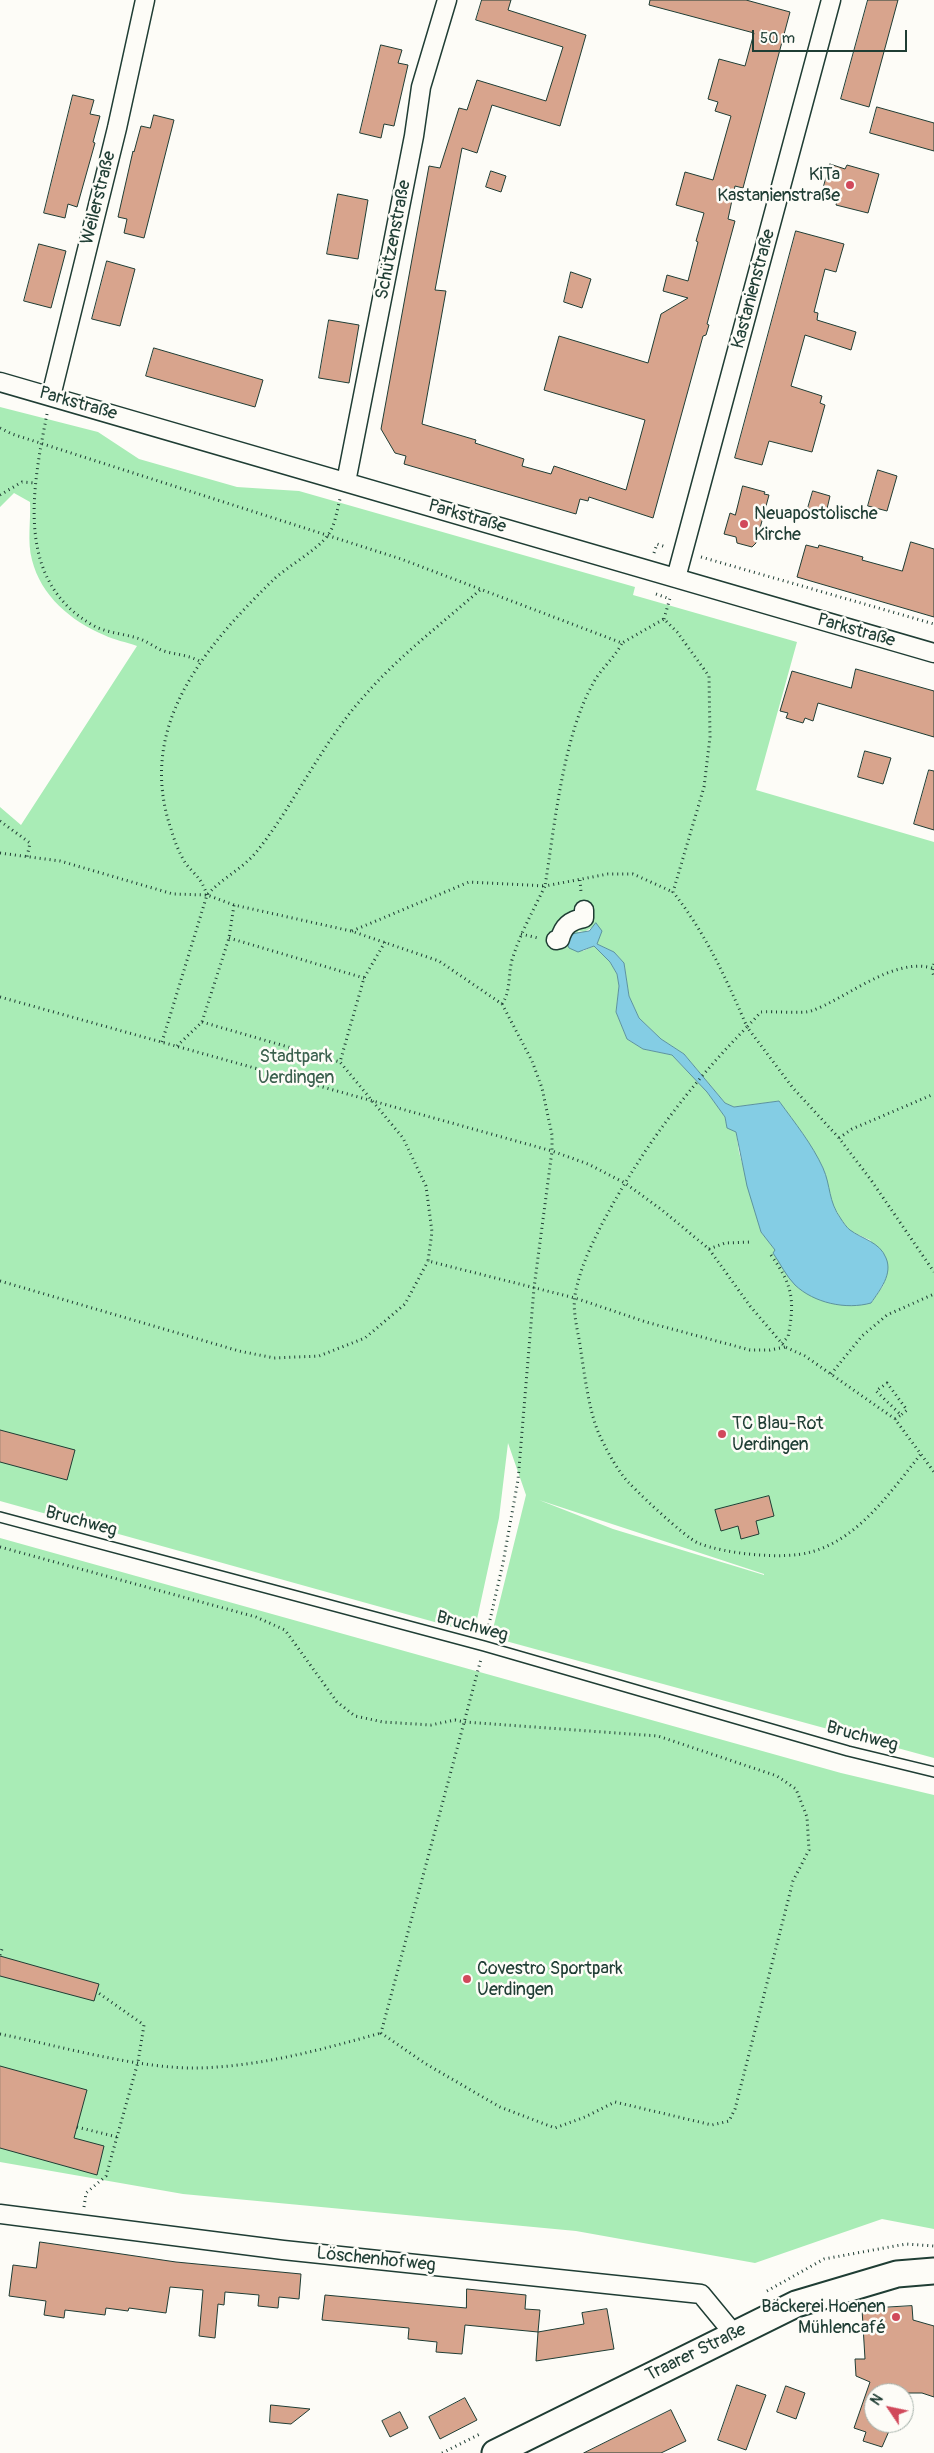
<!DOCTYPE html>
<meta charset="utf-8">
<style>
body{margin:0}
#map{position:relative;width:934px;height:2453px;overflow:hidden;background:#fdfcf7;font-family:Pangolin,sans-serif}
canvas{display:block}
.north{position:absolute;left:864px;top:2383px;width:50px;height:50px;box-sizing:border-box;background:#fdfcf7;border:1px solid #a4b0a9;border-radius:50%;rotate:304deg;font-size:14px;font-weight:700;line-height:20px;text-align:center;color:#1f3d34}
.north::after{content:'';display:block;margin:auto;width:18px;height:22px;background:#d1495b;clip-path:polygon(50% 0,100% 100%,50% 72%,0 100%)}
.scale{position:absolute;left:752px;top:30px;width:155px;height:22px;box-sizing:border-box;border:2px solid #1f3d34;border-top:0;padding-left:6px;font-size:15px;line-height:18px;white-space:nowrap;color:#1f3d34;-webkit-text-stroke:4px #fdfcf7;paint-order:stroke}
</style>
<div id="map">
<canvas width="934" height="2453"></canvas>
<div class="north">N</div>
<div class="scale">50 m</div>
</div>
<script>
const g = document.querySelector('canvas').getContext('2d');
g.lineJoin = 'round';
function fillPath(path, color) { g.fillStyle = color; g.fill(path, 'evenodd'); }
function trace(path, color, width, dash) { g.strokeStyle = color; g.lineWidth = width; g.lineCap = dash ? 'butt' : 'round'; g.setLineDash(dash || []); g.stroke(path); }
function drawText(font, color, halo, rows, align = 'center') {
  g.font = font + ' Pangolin,sans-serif'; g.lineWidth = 5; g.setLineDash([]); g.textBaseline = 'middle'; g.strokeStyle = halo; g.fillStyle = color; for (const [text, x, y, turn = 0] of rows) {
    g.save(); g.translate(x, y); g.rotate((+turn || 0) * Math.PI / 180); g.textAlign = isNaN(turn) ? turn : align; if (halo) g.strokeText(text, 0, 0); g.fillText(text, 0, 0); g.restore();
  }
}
const green = new Path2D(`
 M0,407L98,432L139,459L237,487L299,491L635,587L633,595L797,642L756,790L934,842V1758L491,1637L526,1495L508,1443L499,1518L474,1633L0,1501V807L21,825L137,646C126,642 114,640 104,635C71,621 41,596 32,560C27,542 31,520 30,502L14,493L0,507ZM595,926L601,931L597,944L614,952L624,963L629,996L639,1018L661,1039L684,1054L725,1103L734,1107L779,1101L807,1140L824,1170L831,1202L840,1218L850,1231L870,1240L887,1273L883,1286L871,1303L773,1253L776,1251L761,1232L739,1152L736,1131L727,1128L725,1117L707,1092L672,1055L643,1049L627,1039L616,1012L619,986L617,974L610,962L594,946L583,951L578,931L584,932ZM539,1500L764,1574V1575L613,1529Z
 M0,1538L841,1773L934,1795V2229L882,2219L755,2263L576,2231L183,2194L0,2162Z`);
const water = new Path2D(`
 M596,923L602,931L597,944L614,952L624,963L629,996L639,1018L661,1039L684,1054L725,1103L734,1107L779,1101C795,1123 812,1144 823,1168C831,1186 828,1201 841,1219C843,1222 847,1228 850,1230C862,1239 880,1242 886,1258C893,1274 880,1290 871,1303C846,1310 814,1303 795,1285C786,1276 780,1263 773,1253L775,1250L761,1232L747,1186L736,1132L727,1128L725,1117L707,1092L672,1055L643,1049L627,1039L616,1012L619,986L617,974L610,962L594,946L578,952L569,948L566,941L571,934L589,931Z`);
const building = new Path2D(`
 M482,0H511L508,10L586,35L560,126L492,105L477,153L462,148L435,290L446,291L422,424L476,440L475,443L524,459L522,466L551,474L554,466L626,490L645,420L544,390L559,336L648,363L661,314L688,298L663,291L667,275L688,281L698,242L696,241L704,213L676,205L685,172L713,180L731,116L715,111L718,102L708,99L719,59L745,66L754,33L649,5L650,0H746L790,12L743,188L735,186L728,219L735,221L707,324L709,325L706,335L703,336L653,518L589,497L588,501L580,499L576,514L404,464L406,456L395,453L381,429L429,166L440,168L459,108L467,110L477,80L546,101L563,47L476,20Z
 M868,0H898L869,107L841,99Z
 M381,45L402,50L398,63L408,65L394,126L384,124L381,138L360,133Z
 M73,95L94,100L90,114L100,116L93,142L95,143L77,207L68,204L65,218L44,213Z
 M877,107L934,123V151L870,133Z
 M154,115L174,120L144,238L124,233L127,219L118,217L133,151L134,152L141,126L150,128Z
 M830,164L845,169L847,165L879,174L868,213L836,205L837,201L821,197Z
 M491,171L506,176L501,192L486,187Z
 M338,194L368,200L358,259L327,254Z
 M796,231L844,244L836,272L825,269L814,312L818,313L817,320L856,332L851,350L805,335L791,386L822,396L820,403L825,405L812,452L769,441L762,465L735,458Z
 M39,244L66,251L51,308L24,301Z
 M107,261L135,269L120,326L92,319Z
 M571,272L591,279L582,308L564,302Z
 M329,320L359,325L349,383L319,378Z
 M154,348L263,380L255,407L146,376Z
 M878,470L897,476L887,511L868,506Z
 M743,486L765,492L764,494L769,495L756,543L752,547L737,543L736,537L724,534L730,513L735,515Z
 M813,491L830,496L826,513L808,508Z
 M911,542L934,549V617L797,577L806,545L818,548L819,545L863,557L862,560L902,571Z
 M856,669L934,691V737L818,703L813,721L805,718L803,723L786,718L788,713L780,711L792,671L851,688Z
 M865,751L891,758L883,784L858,777Z
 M929,770L934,771V830L914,824Z
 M0,1430L75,1450L67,1480L0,1462Z
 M769,1496L774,1516L756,1521L759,1534L741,1539L738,1526L721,1531L715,1510Z
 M0,1956L99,1984L94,2001L0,1976Z
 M0,2066L87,2090L74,2138L104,2146L97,2175L0,2148Z
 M40,2242L176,2262L301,2274L299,2299L279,2297L278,2308L258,2306L259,2295L225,2292L224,2305L218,2304L215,2338L199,2336L203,2290L170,2287L166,2313L129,2308L128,2311L106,2308L105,2315L65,2310L64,2318L44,2315L46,2301L9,2296L13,2265L36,2268Z
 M467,2289L526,2295L525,2309L540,2310L538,2332L465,2325L462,2354L436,2352L437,2342L408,2339L409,2328L322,2320L325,2295L466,2308Z
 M912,2306L913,2320L934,2326V2397L922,2393H908L904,2403V2393H874V2423H896L889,2431L882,2447L863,2441L866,2432L854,2428L870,2382L856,2376L855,2359H865L862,2309Z
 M607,2309L614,2349L536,2361L538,2332L584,2324L582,2313Z
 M737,2385L766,2395L746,2450L718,2440Z
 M786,2386L805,2393L796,2419L777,2412Z
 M465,2398L477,2420L440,2439L429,2417Z
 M271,2405L310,2409L291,2424L270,2422Z
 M671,2410L686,2441L661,2453H584Z
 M400,2412L408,2428L390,2437L382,2421Z`);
const path = new Path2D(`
 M47,414C32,490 14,583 96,627C109,633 124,634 137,638C145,640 153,646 161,650C174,655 188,654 201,662
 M0,428L12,434L401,559L622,643L664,619L677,632L709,676L710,737L704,787L673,892C706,934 726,978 747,1027C694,1081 651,1137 614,1202C598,1231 581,1262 575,1295C572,1313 579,1334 581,1352C585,1377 589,1411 599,1434C605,1447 614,1464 623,1476C632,1488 686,1538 698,1543C725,1554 784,1560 811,1552C859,1539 891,1491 921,1454
 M0,495L22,482L36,483
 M654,553L657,544L666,547
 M701,557L934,624
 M656,594L670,599
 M664,619L670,598
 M0,821L30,843L27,857
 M0,853L60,861L173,894L207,895L234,905L351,931L439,961L502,1004L532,1061L542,1088L552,1135V1151L534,1288L518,1480L503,1563L487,1633
 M580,880L581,892
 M207,895C201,878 197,877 186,864C180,855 174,840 171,829C136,727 204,648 272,581C285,568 320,548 328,535C335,526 337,510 340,499
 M352,931L469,882L545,886C555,824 563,734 595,680C603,667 615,657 622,643
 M521,934L538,938
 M229,938L364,978
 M385,942L364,978L340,1062L403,1138L426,1186L432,1232L428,1261L575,1298L646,1322L750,1350H770L785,1347
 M934,964L932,971L934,976
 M932,968C893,957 846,999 811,1011C803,1014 772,1011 761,1012L747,1027L793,1088L839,1138L871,1180L934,1272
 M0,997L552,1151L588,1164L625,1183L662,1210L709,1249L750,1306L785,1347L805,1356L895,1419L934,1472
 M502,1004C511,991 508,975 512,960C520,934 533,911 545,886L608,874H633L673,892
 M202,1022L340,1062
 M162,1042L207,895C223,877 242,870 258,850C297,800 323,741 366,694C400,655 443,623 481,589
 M177,1046L202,1022L229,938L234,905
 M839,1138L852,1129L934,1094
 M709,1249L725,1243L752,1242
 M771,1255C793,1286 795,1300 788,1337L782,1343
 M0,1281L239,1351L274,1358L319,1356L365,1338L405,1304L428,1261
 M831,1374L862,1336L887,1315L934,1294
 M895,1419L901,1415L876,1391L887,1383L907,1410L901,1415
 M0,1547L256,1617L285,1630L337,1702L355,1716L383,1722L431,1725L455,1720L465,1722L658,1736L777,1776L796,1789L807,1817L809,1850L793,1881L735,2109L729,2121L712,2125L615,2102L585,2117L555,2128L500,2107L426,2064L381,2033L481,1659
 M0,1955L2,1949
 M0,2034C60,2046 138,2069 199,2068C262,2066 320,2050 381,2033
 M77,2127L117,2137
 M84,2207L86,2193L106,2176L138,2062L144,2025L97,1992
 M767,2291L824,2259L906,2244L934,2246
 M442,2453L482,2433`);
const lane = new Path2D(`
 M0,1517L484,1646L848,1751L934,1772`);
const street = new Path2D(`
 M0,382L934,653
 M51,396L117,128L145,0
 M346,482L414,136L421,87L447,0
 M676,578L831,0
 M556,940L560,939C563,926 571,920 584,918V910
 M0,2214L283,2250L701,2294L734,2334`);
const secondary = new Path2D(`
 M495,2453L796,2304L897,2274L934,2271`);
const markers = [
 [850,185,5,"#d1495b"],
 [744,524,5,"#d1495b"],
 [722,1434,5,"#d1495b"],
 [467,1979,5,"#d1495b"],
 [896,2317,5,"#d1495b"]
];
const poiNames = [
 ["KiTa",840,175,"right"],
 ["Kastanienstraße",840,196,"right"],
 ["Neuapostolische",754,514],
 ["Kirche",754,535],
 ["TC Blau-Rot",732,1424],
 ["Uerdingen",732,1445],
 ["Covestro Sportpark",477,1969],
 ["Uerdingen",477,1990],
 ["Bäckerei Hoenen",886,2307,"right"],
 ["Mühlencafé",886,2328,"right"]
];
const streetNames = [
 ["Weilerstraße",99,198,-76],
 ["Schützenstraße",394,240,-79],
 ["Kastanienstraße",754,289,-75],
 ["Parkstraße",78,404,16],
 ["Parkstraße",467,517,16],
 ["Parkstraße",856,631,16],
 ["Bruchweg",81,1522,15],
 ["Bruchweg",472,1627,15],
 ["Bruchweg",862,1737,15],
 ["Löschenhofweg",376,2260,6],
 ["Traarer Straße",696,2353,-26]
];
const parkNames = [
 ["Stadtpark",296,1057],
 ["Uerdingen",296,1078]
];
fillPath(green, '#a9ecb6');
fillPath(water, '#84cde4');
trace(water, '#5c939e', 1);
fillPath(building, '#d8a48d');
trace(building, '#1f3d34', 1);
trace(lane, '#1f3d34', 12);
trace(street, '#1f3d34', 21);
trace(secondary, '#1f3d34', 29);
trace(path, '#1f3d34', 3, [1, 4]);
trace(lane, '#fdfcf7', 9);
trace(street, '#fdfcf7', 18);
trace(secondary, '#fdfcf7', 25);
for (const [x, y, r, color] of markers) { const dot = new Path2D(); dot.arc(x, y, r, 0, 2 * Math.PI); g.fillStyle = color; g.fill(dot); trace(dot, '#fdfcf7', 2); }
drawText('18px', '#1f3d34', '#fdfcf7', poiNames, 'left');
drawText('18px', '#1f3d34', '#fdfcf7', streetNames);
drawText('18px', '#3b604e', '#fdfcf7', parkNames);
</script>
